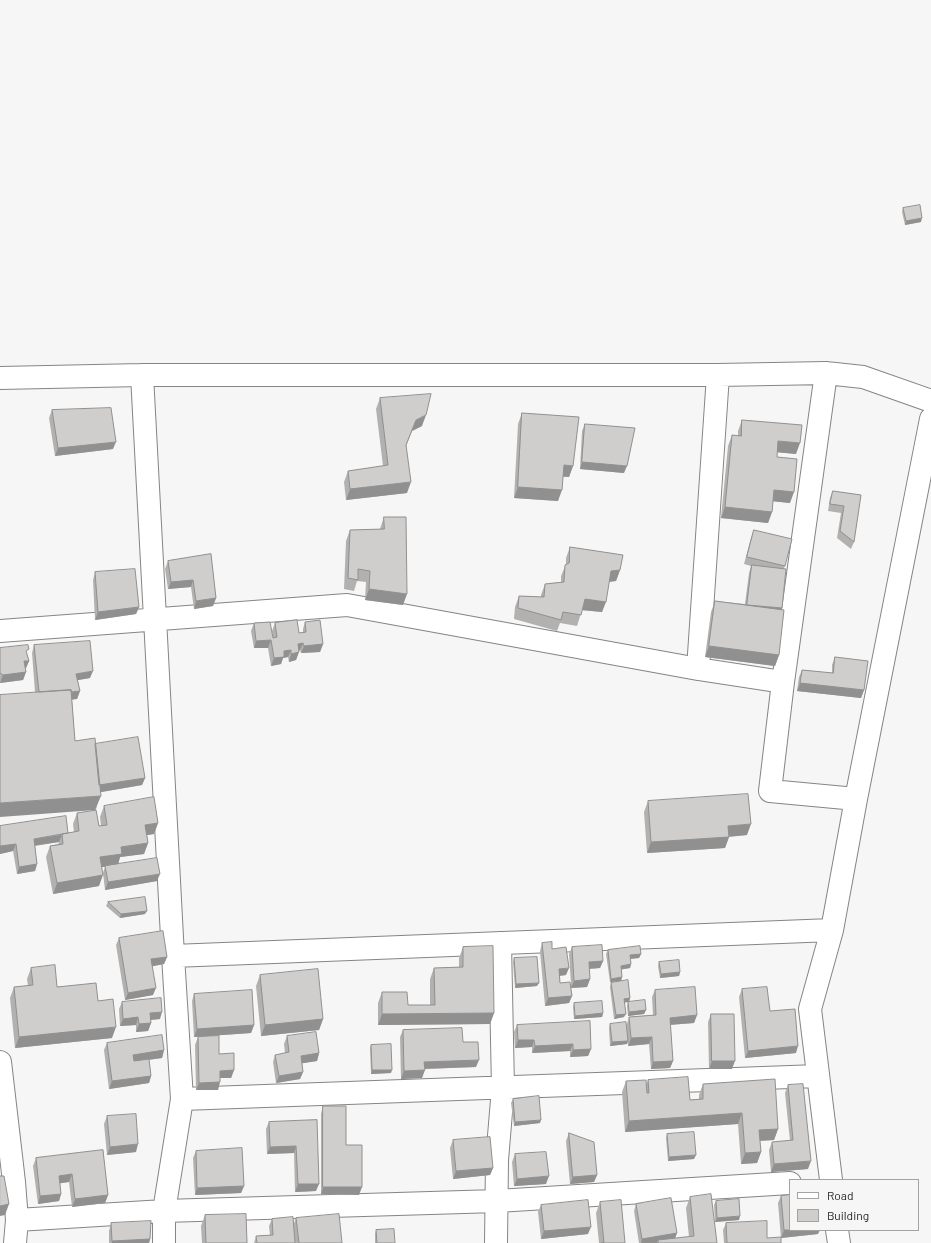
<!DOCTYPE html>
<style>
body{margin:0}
#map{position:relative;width:931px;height:1243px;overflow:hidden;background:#f6f6f7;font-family:Barlow,sans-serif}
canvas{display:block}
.legend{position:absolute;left:789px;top:1179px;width:130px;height:52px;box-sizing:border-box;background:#f6f6f7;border:1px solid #a3a3a4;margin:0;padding:5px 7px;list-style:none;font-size:12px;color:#262627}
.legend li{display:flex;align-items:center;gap:8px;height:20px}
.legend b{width:20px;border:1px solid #a3a3a4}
</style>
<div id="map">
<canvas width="931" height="1243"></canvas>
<ul class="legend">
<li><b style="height:5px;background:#fff"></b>Road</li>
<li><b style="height:11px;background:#cfcecd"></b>Building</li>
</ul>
</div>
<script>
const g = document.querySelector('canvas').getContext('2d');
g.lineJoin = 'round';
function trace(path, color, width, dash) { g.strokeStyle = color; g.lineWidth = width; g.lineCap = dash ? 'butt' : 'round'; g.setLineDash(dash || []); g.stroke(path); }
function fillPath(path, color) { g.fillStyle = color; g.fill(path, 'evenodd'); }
const street = new Path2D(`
 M142,375L173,956L182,1099L164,1211V1243
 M0,378L142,375H718L826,373L863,377L931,401
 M0,631L347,605L698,669L718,375
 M698,669L783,682L826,373
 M783,682L770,791L856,799
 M173,956L832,930
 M0,1062L14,1182L17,1220L15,1243
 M182,1099L818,1076
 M831,1180L810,1009L832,930L856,799L931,419
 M17,1220L164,1211L497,1201L790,1183
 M837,1230L839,1243
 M496,1243L497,1160L503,1088L500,943`);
const wall = new Path2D(`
 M903,208L921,222L905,225L902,212Z
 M380,398L422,426L412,431L406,446L407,493L346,500L344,482L348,471L383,466L376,409Z
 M52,410L113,449L55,456L49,418Z
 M522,413L573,466L569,477H563L558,501L514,498L518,424Z
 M742,420L796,454L777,452V457L790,503L773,501L772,512L768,523L721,518L728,446L732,435H738V431Z
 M585,424L624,473L580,469L582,431Z
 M833,491L861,495L854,542L851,549L837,538L841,513L828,511L830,498Z
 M384,517L403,605L365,600L366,582L357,581L354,591L344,589L346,541L350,530L380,529Z
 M754,530L785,566L784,568L782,609L779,655L775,666L705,657L711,612L715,601L745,604L749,573L751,566L744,564L751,538Z
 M570,547L620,570L616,581L609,582L602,612L582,610L577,626L560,623L557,631L514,619L515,607L519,596L541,597V595L545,584L561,582V576L566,564V558Z
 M211,554L216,598L213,606L194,609L191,587L168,589L165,569L168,561Z
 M95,572L139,607L136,614L95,620L93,580Z
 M305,622L323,644L320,652L301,653L300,650L299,651L296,660L289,662L288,657L283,658L281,664L271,666L268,648H254L251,631L254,623L273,638L272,631L275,623L299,633H303V629Z
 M34,645L90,678L77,680L80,691L77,699H72L75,741L95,744L145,778L142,785L100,792L96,810L99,826H101L100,817L104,806L158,823L154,834L147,835L148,843L144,854L120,857L118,864L157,881L105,890L103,873L105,867H101L99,886L53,894L46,857L50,846L58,844L59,842L35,846L37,864L35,871L17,874L13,851L0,854V826L68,833L74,832L73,824L77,813L92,811L35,692L32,653Z
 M0,648L27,654L29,661L26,668H25L26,672L23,680L0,683Z
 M835,657L864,690L861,698L797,691L799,677L802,670L832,673V665Z
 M648,801L747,835L729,837L725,848L647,853L644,812Z
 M108,902L145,914L120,918L106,906Z
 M119,938L167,957L164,964L152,966L153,995L125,1000L116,945Z
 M542,943L552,949L566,975L560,976V983L571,984L569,954L572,947L603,961L600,968L589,969L590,979L587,987L571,988L572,996L569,1003L545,1006L540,951Z
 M463,947L494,1013L490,1024L378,1025V1003L382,992L408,1005H430V979L434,968L459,967V958Z
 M608,950L641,954L639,958L630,959L631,964L630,968L621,969L622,977L621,981L610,982L606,954Z
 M514,958L537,986L515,988L513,962Z
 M659,962L680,972L679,976L660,978L658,966Z
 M31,968L57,987L98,1001L112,1038L15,1048L10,998L14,987L28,986L27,979Z
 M260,975L323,1019L319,1030L261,1036L256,986Z
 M611,983L630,998L629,1002H624V1017L614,1019L610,987Z
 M742,989L796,1053L745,1058L739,997Z
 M655,990L697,1015L694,1023L670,1025L673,1061L670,1068L651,1069L649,1044L628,1046V1042L627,1044L610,1046L609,1028L610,1024L627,1032V1024L629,1017L653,1015L652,997Z
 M194,994L254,1025L251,1033L194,1037L192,1001Z
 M122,1002L160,1019L151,1020V1023L148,1031L136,1032V1025L120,1026L119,1009Z
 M628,1002L646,1010L644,1014L628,1016L627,1006Z
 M574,1003L603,1013L602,1017L574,1019L573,1007Z
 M711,1014L732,1069H709L708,1022Z
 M517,1025L591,1049L588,1056L570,1057V1051L532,1053V1047L515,1048L514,1032Z
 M403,1030L463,1042L476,1067L424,1069L422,1078L401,1079L400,1037Z
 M287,1036L319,1053L317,1061L302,1063L303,1072L300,1079L276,1083L273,1062L275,1055L285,1053L284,1044Z
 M198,1037L219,1054L234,1070L231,1078H220L218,1090H196L195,1045Z
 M107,1043L164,1050L162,1058L149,1060L151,1076L149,1083L109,1089L104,1050Z
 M371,1045L391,1073L371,1074L370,1048Z
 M648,1080L690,1100L699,1099V1095L703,1084L778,1129L774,1140L760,1141L761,1152L757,1163L741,1164L738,1124L625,1132L622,1092L626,1081L646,1086Z
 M788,1085L808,1169L771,1172L769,1150L772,1142L790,1141L785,1093Z
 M513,1099L540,1123L514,1126L511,1103Z
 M323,1106L346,1145L359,1195L321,1194V1114Z
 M107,1116L136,1152L107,1155L104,1124Z
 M317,1120L316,1191L295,1192L294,1153L267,1154L266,1129L269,1122Z
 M569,1133L597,1175L594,1182L570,1184L566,1141Z
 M667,1134L694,1159L668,1161L666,1138Z
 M453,1140L493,1168L490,1175L453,1179L450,1148Z
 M103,1150L108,1195L105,1203L72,1207L69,1182L60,1183L61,1194L59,1201L38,1204L33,1166L36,1158Z
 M196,1151L244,1186L241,1193L195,1195L193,1158Z
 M515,1154L546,1184L514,1186L512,1162Z
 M781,1196L818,1234L781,1238L778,1203Z
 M690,1197L717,1243H639L634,1211L636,1204L677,1233L675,1238L689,1237L686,1208Z
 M716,1201L739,1220L715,1222L714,1205Z
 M600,1202L625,1243H599L596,1213Z
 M541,1205L588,1234L541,1239L538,1212Z
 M205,1215L247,1243H202L201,1226Z
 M296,1218L342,1243H295L293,1226Z
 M272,1219L295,1243H254L256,1236L270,1235L269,1226Z
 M111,1223L150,1239L149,1243H109V1231Z
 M726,1223L767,1238L781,1243H724L723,1230Z
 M376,1230L395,1243H375V1234Z`);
const shadedWall = new Path2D(`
 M922,218L921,222L905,225L906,221Z
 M426,415L422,426L412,431L402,456L416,420Z
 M778,441L800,443L796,454L774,452Z
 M116,442L113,449L55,456L58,448Z
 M582,462L627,466L624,473L580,469Z
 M564,465L573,466L569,477L560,476Z
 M411,482L407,493L346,500L350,489Z
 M518,487L562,490L558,501L514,498Z
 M774,490L794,492L790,503L770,501Z
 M725,507L772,512L768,523L721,518Z
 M620,570L616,581L607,582L611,571Z
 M193,580L191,587L168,589L171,582Z
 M369,589L407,594L403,605L365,600Z
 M216,598L213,606L194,609L196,601Z
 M585,599L606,602L602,612L581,610Z
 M747,605L782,608L780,616Z
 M139,607L136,614L95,620L98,612Z
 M271,640L268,648H254L256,641Z
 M303,643L300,650L295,652L298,644Z
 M323,644L320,652L301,653L304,646Z
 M709,646L779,655L775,666L705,657Z
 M291,650L288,657L283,658L281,664L271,666L274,658L284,651Z
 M299,652L296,660L289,662L291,654Z
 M24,661H29L26,668L21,669Z
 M93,671L90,678L73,681L76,674Z
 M26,672L23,680L0,683L3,675Z
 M800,683L864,690L861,698L797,691Z
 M80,691L77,699L37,705L39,698Z
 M145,778L142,785L96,793L99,785Z
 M101,796L95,810L0,817V803Z
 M158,823L154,834L141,836L145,825Z
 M751,824L747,835L724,837L728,826Z
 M62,835L59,842L31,846L34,839Z
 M729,837L725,848L647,853L651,842Z
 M148,843L144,854L120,857L118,865L96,868L100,857L121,847Z
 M16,844L13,851L0,854V846Z
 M37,864L35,871L17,874L19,867Z
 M160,874L157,881L105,890L108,882Z
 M103,875L99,886L53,894L57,883Z
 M147,911L145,914L120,918L121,914Z
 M641,954L639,958L628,959L630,955Z
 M167,957L164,964L149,967L151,959Z
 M603,961L600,968L586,969L589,962Z
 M631,964L630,968L619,970L621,966Z
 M569,968L566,975L556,976L559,969Z
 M680,972L679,976L660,978L661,974Z
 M622,977L621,981L610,982L611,979Z
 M590,979L587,987L571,988L574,981Z
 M539,983L537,986L515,988L516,984Z
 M156,988L153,995L125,1000L128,993Z
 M572,996L569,1003L545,1006L548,998Z
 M630,998L629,1002L622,1003L624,999Z
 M646,1010L644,1014L628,1016L629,1012Z
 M162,1012L160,1019L148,1020L150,1013Z
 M494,1013L490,1024L378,1025L382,1014Z
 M603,1013L602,1017L574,1019L575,1016Z
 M626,1014L624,1017L614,1019L616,1015Z
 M697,1015L694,1023L667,1025L670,1018Z
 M138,1017L136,1025L120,1026L123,1019Z
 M323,1019L319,1030L261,1036L265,1025Z
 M151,1023L148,1031L136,1032L139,1024Z
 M254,1025L251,1033L194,1037L197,1029Z
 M116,1027L112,1038L15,1048L19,1037Z
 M652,1037L649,1044L628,1046L631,1038Z
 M518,1040H534L532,1047L515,1048Z
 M628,1041L627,1044L610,1046L612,1042Z
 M573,1044L570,1051L532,1053L535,1046Z
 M798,1046L796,1053L745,1058L748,1051Z
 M591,1049L588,1056L570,1057L573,1050Z
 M164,1050L162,1058L130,1062L133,1055Z
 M319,1053L317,1061L298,1064L301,1056Z
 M479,1060L476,1067L421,1069L424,1062Z
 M673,1061L670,1068L651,1069L653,1062Z
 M712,1061H735L732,1069H709Z
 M234,1070L231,1078H218L220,1071Z
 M372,1070H392L391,1073L371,1074Z
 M425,1070L422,1078L401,1079L404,1071Z
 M303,1072L300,1079L276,1083L279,1076Z
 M151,1076L149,1083L109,1089L112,1081Z
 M220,1082L218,1090H196L199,1083Z
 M742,1113L738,1124L625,1132L629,1121Z
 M541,1120L540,1123L514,1126L515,1122Z
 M778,1129L774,1140L755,1141L759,1130Z
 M138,1144L136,1152L107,1155L110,1147Z
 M296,1146L294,1153L267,1154L270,1147Z
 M761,1152L757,1163L741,1164L745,1153Z
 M696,1155L694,1159L668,1161L669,1157Z
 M811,1161L808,1169L771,1172L774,1164Z
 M493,1168L490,1175L453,1179L456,1171Z
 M72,1174L69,1182L56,1184L59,1176Z
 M597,1175L594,1182L570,1184L573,1177Z
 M549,1176L546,1184L514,1186L517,1179Z
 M298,1184H319L316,1191L295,1192Z
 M244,1186L241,1193L195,1195L197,1188Z
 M323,1187H362L359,1195L321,1194Z
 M61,1194L59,1201L38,1204L40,1196Z
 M108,1195L105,1203L72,1207L75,1199Z
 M9,1204L5,1215L0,1216V1206Z
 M740,1216L739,1220L715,1222L717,1218Z
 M591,1227L588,1234L541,1239L544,1231Z
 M784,1230H820L818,1234L781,1238Z
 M677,1233L674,1241L658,1240L657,1243H641L642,1239Z
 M150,1239L149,1243H112V1241Z`);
const building = new Path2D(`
 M920,205L922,218L906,221L903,208Z
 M431,394L426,415L416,420L406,445L411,482L350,489L348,471L388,465L380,398Z
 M111,408L116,442L58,448L52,410Z
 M522,413L579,417L573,466L564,465L562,490L518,487Z
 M742,420L802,425L800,443L778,441L777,457L797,459L794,492L774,490L772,512L725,507L732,435L741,436Z
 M585,424L635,428L627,466L582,462Z
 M833,491L861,495L854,542L840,531L844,506L830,504Z
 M384,517H406L407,594L369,589L370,571L358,569V580L348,578L350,530L384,529Z
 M754,530L792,539L785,566L747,557Z
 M570,547L623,555L620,570L611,571L606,602L585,599L581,615L563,612L561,620L518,608L519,596L544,597L545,584L564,582L565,565L569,563Z
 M211,554L216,598L196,601L193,580L171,582L168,561Z
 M752,565L786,569L782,608L747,605Z
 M135,569L139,607L98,612L95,572Z
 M715,601L784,610L779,655L709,646Z
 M297,620L299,633L306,632L305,622L320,620L323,644L304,646L303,643L298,644L299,652L291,654V650L284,651V657L274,658L271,640L256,641L254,623L270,622L273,638L277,637L275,623Z
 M90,641L93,671L76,674L80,691L71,692V690L39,692L34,645Z
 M28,645L29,649L26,651L29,661H24L26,672L3,675L0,673V648Z
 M835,657L868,661L864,690L800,683L802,670L833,673Z
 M71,690L75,741L95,738L101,796L0,803V695Z
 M138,737L145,778L99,785L95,744Z
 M748,794L751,824L728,826L729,837L651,842L648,801Z
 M154,797L158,823L145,825L148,843L121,847L122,854L100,857L103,875L57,883L50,846L63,844L62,834L79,831L77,813L96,810L99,826L107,825L104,806Z
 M66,816L68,833L62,834L34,839L37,864L19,867L16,844L0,846V826Z
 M157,858L160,874L108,882L105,866Z
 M145,897L147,911L121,914L108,902Z
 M163,931L167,957L151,959L156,988L128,993L119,938Z
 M552,942V949L566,947L569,968L559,969L560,983L570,982L572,996L548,998L542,943Z
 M602,945L603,961L589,962L590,979L574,981L572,947Z
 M493,946L494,1013L382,1014V992H407L408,1005H435L434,968L463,967V947Z
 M640,946L641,954L630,955L631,964L621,966L622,977L611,979L608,950Z
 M537,957L539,983L516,984L514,958Z
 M679,960L680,972L661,974L659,962Z
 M55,965L57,987L96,983L98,1001L113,999L116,1027L19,1037L14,987L33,985L31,968Z
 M318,969L323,1019L265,1025L260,975Z
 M628,980L630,998L624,999L626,1014L616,1015L611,983Z
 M695,987L697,1015L670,1018L673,1061L653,1062L652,1037L631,1038L629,1017L656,1015L655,990Z
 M767,987L770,1011L795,1009L798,1046L748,1051L742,989Z
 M252,990L254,1025L197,1029L194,994Z
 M161,998L162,1012L150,1013L151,1023L139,1024L138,1017L123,1019L122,1002Z
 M645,1000L646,1010L629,1012L628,1002Z
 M602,1001L603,1013L575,1016L574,1003Z
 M711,1014H734L735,1061H712Z
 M590,1021L591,1049L573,1050V1044L535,1046L534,1040H518L517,1025Z
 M626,1022L628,1041L612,1042L610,1024Z
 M462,1028L463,1042H478L479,1060L424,1062L425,1070L404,1071L403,1030Z
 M316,1032L319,1053L301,1056L303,1072L279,1076L275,1055L289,1052L287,1036Z
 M162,1035L164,1050L133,1055L134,1061L149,1059L151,1076L112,1081L107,1043Z
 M219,1036V1054L234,1053V1070L220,1071V1082L199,1083L198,1037Z
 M391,1044L392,1070H372L371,1045Z
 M688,1077L690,1100L703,1099V1084L775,1079L778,1129L759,1130L761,1152L745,1153L742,1113L629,1121L626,1081L646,1080L647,1093H649L648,1080Z
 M803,1084L811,1161L774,1164L772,1142L793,1140L788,1085Z
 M539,1096L541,1120L515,1122L513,1099Z
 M323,1106H346V1145H362V1187H323Z
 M136,1114L138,1144L110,1147L107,1116Z
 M317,1120L319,1184H298L296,1146L270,1147L269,1122Z
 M694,1132L696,1155L669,1157L667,1134Z
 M569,1133L594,1142L597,1175L573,1177Z
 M490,1137L493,1168L456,1171L453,1140Z
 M242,1148L244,1186L197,1188L196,1151Z
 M103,1150L108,1195L75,1199L72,1174L59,1176L61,1194L40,1196L36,1158Z
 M546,1152L549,1176L517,1179L515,1154Z
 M0,1176H4L9,1204L0,1206Z
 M711,1194L717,1243H658V1240L694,1236L690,1197Z
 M790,1195V1230H784L781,1196Z
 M671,1198L677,1233L642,1239L636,1204Z
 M739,1199L740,1216L717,1218L716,1201Z
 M588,1200L591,1227L544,1231L541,1205Z
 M621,1200L625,1243H601H604L600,1202Z
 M246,1214L247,1243H206L205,1215Z
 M339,1214L342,1243H299L296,1218Z
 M293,1217L295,1243H257L256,1236L273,1235L272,1219Z
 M151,1221L150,1239L112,1241L111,1223Z
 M767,1221V1238L781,1237V1243H727L726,1223Z
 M394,1229L395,1243H377L376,1230Z`);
trace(street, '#858586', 24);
trace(street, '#fff', 22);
fillPath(wall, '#b2b1b0');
fillPath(shadedWall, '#919090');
fillPath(building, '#cfcecd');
trace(building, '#919090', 1);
</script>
